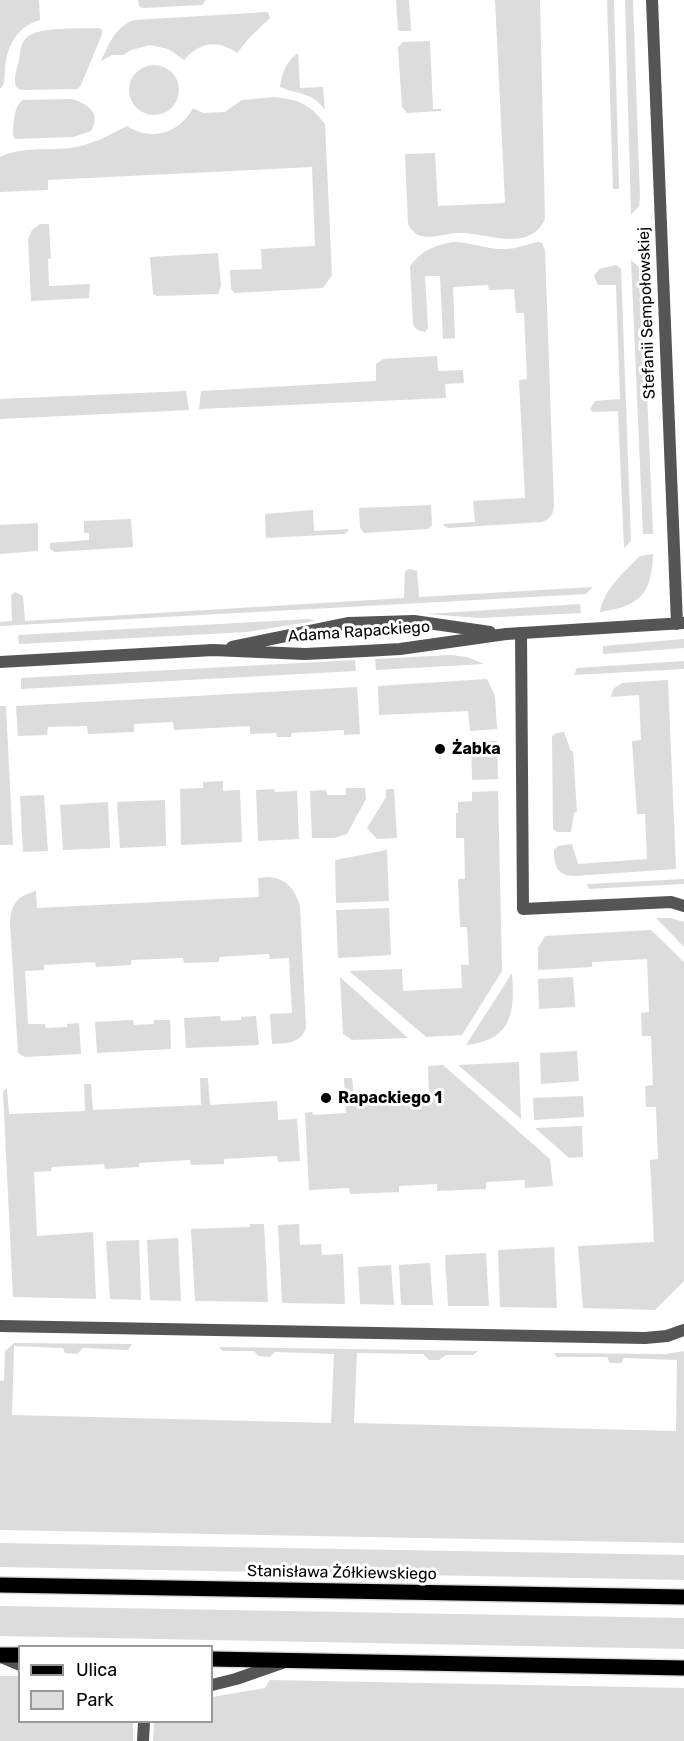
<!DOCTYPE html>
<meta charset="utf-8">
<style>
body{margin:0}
#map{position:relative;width:684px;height:1741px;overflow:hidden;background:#fff;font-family:Rubik,sans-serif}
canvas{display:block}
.legend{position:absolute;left:18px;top:1645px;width:195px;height:78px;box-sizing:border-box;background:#fff;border:2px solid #999;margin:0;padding:8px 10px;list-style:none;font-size:18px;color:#000}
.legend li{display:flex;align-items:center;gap:12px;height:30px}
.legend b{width:30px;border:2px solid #999}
</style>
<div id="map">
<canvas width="684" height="1741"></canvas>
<ul class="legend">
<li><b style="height:8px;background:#000"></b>Ulica</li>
<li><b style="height:16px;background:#dcdcdc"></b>Park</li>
</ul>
</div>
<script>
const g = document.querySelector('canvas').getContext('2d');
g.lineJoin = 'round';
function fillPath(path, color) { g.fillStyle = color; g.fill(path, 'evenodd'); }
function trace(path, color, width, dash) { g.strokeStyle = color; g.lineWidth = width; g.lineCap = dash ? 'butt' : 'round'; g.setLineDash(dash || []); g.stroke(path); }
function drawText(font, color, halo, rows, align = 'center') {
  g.font = font + ' Rubik,sans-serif'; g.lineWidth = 6; g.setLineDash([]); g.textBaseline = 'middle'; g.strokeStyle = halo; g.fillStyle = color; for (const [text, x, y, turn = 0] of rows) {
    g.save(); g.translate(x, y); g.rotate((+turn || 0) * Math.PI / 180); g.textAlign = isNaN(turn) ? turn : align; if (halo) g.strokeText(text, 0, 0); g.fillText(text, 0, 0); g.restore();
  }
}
const green = new Path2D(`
 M0,0H39L40,20C16,27 6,47 5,71C4,79 6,83 0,89Z
 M138,0H206L202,5L143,8L139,6Z
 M396,0H409L411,31H400L398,30Z
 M495,0H540L545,219C529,254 486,232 459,233C441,233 418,246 408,224L405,154L435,153L438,206L505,203Z
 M607,0H614L619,189H613Z
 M625,0H633L640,198L639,206L631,215Z
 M268,12L270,18L250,37L237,53C218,39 199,42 184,60L168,49L150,45L131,50L123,55H112L101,61C109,44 115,27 134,20Z
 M100,28L102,30V34L81,85L78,89L21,90L16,87C13,78 17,69 19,60C20,53 21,43 26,38C37,26 83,29 100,28Z
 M430,41L433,109H441V111L407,113L402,107L398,47L403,42Z
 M298,53L300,88L323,87L325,110C312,91 297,95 280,87C282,73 286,61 298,53Z
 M129 90a25 25 0 1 1 50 0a25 25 0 1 1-50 0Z
 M274,97C299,100 309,103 325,124L332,275L323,288L235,293L231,289L230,270L262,269L261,249L315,246L312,167L48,180V190L0,192V157C23,146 46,151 70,148C90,146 109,135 127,126C151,142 180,133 193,108L203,113L225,112L242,100Z
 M71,99C87,103 102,113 91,131L73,137L15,139L13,135C14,123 13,107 23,100Z
 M40,224H49L51,258L48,259L49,286L90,284L89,298L31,301L28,239L32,230Z
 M453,242C471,242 488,250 505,249C517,249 527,244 538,242L542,243L545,250L554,506C553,515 550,519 542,522L449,528L445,527L443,524L475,522L473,501L525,498L519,380L527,379L524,313H516L514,289L489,290L488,285L453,287L455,338L443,339L440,276H425L428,328L425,332C419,331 415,329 413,324L410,266C421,251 435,245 453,242Z
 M218,253L221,286L218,294L157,296L153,294L150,257Z
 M631,260L639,267L642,275L653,534H643Z
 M616,265L621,269L631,541L624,548L618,411L593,412L590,409L595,401L620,399L616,285H598L594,276L599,269Z
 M437,356L438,371L463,370L464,383L445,384L446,398L199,409L201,391L376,381V364L383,359Z
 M186,391L189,410L0,419V399Z
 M431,505L432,525L428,529L364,533L360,528L359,508Z
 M313,510L314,531L348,529V531L344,534L266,538L265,514Z
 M131,519L133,547L55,552L50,549V543L89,540V533H84V521Z
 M38,523V551L0,554V525Z
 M653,554C652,595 639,606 600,612C603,590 625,571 640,556Z
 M410,569L417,571L419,597L593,587L586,594L0,626V622L12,621L11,595L15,592L23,596L25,621L404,598L405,571Z
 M580,604L581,613L479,618L427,614Z
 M310,619L315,621L247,632L19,644L18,635Z
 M684,639V648L603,654V646Z
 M451,655L467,657L484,664L376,670L375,659Z
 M355,660L356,671L21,689V678Z
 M684,661V669L574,675L577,668Z
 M487,679L495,696L497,729L470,731L468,711L379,715L378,686Z
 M668,680L676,869L574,876C557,876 554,865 554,850L558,846L572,844L578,864L647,859L645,814H637L632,741L641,740L639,695L611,697L613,689L622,683Z
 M357,687L360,734L344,735V730L291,733V737H277L276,733L250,734V726L174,730L173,722L134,724V732L88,734L87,726L48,727L47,735L18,736L16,706Z
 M0,706H6L13,845H0Z
 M564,732L571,751H573L577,812L574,813L571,832H557L553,829L552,736L556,733Z
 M497,741L498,779L472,780L471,742Z
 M223,781V791L240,790L242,842L181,845L180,789L203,788V782Z
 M346,788H365L366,799L347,834L334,838H312L310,791L326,790L327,795H346Z
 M274,789L275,792L297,791L299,839L258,841L256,790Z
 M386,789H394L397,838L377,839L367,828L386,797Z
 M498,791L502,971L462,1035L426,1037L349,971L402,969L403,991L462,988L461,965H469L467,927H460L458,879H465L464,838H456V813H458V802L472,801V792Z
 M44,795L48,851L23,852L20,796Z
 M165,800L166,846L120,848L117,802Z
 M108,802L110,848L63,850L60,805Z
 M387,850L389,901L336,903L335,860Z
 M269,877C287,879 295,889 300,906L306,1028C300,1044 287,1043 272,1044L270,1014L292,1013L289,958L270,959L269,954L219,957V962L184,963L183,958L131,960V965L96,967L95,962L44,965V970L25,971L28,1024H45L46,1028L67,1027V1024L79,1023L81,1054L25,1057L18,1053L10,923C11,904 17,896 36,891L37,908L259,897L258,878Z
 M684,879V884L589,889L587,884Z
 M389,908L391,955L338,958L336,910Z
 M656,918H671L684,922V947Z
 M651,930L684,962V1281L655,1310L583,1308L578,1246L654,1242L650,1160L658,1159L656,1107H646L645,1086L653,1085L651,1036H642L641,1013L649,1012L647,959L592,962V967L538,970V948L545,936Z
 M512,973C515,1013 512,1040 466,1045Z
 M340,977L408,1038L352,1040L343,1034Z
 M573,977L575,1007L539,1009L538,979Z
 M220,1016L221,1021L241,1020V1017L256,1016L259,1045L186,1048L184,1018Z
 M133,1020L134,1025L154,1024V1020H170L171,1049L97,1053L95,1022Z
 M577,1051L579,1081L541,1084L540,1053Z
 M519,1062L521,1119L458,1065Z
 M443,1065L550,1159L553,1186L525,1188V1180L486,1182V1189L437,1191V1184L399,1186V1192L350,1194L349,1188L309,1190L305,1113L312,1112L313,1115L346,1113L344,1078H352L354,1099L429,1094L428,1066Z
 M200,1078H208L210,1105L277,1101L278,1120L297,1119L300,1161L278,1162L277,1156L224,1159V1164L191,1165L190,1160L139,1163V1167L105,1169L104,1164L52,1167L51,1171L34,1172L37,1236L93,1232L96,1299L13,1297L3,1092L7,1088L9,1114L85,1111L84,1084H91L93,1110L201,1105Z
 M583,1096L584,1117L534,1120L533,1098Z
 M582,1126L583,1157L569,1158L535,1128Z
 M250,1224H264L268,1302L195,1301L191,1229L250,1227Z
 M299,1224L300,1245L321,1244L322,1255L343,1254L345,1304L282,1303L278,1225Z
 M178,1238L181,1301L150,1300L147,1240Z
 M139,1240L141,1300L110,1299L106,1241Z
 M554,1247L557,1308L500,1307L498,1250Z
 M486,1253L489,1306H448L445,1255Z
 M430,1263L433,1305H401L399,1265Z
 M391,1265L394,1305L360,1304L358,1267Z
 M14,1343L132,1344L128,1350L83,1348L77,1354L65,1353L63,1348L14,1346L12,1415L331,1423L334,1354L275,1352L270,1357L258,1356L254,1351H223L219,1347L478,1351L473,1355H446L439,1360H429L423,1354L357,1353L354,1423L676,1431L677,1360L624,1358L621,1363H610L607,1357H557L554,1353L665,1354L684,1351V1543L0,1530V1381H4L5,1351Z
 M0,1543L684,1555V1580L0,1567Z
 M0,1606L684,1618V1649L0,1636Z
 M0,1676H18L20,1722H133V1741H0Z
 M270,1680L684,1688V1741H153L154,1722H212V1697L265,1688Z`);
const service = new Path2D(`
 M521,633L523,909L671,902L684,906
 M0,1326L645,1338L667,1336L684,1330
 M1,1657L20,1665
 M212,1685L236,1679L282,1663
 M143,1741L144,1722`);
const minor = new Path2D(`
 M652,0L677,624
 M232,647L349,623L414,621L490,632
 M0,662L213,650L305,654L365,651L400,649L506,634L684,623`);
const primary = new Path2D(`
 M0,1585L684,1597
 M0,1655H20
 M212,1659L684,1668`);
const markers = [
 [440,749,6,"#000"],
 [326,1098,6,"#000"]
];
const streetNames = [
 ["Stefanii Sempołowskiej",647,313,-92],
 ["Adama Rapackiego",359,632,-4],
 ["Stanisława Żółkiewskiego",342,1573,1]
];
const poiNames = [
 ["Żabka",452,749],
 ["Rapackiego 1",338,1098]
];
fillPath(green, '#dcdcdc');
trace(primary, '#dbdbdb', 18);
trace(service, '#555', 12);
trace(minor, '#555', 12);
trace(primary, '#000', 15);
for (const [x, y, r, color] of markers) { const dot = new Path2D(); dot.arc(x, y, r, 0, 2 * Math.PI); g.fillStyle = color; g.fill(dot); trace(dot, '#fff', 2); }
drawText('16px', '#000', '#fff', streetNames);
drawText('bold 16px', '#000', '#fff', poiNames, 'left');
</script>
